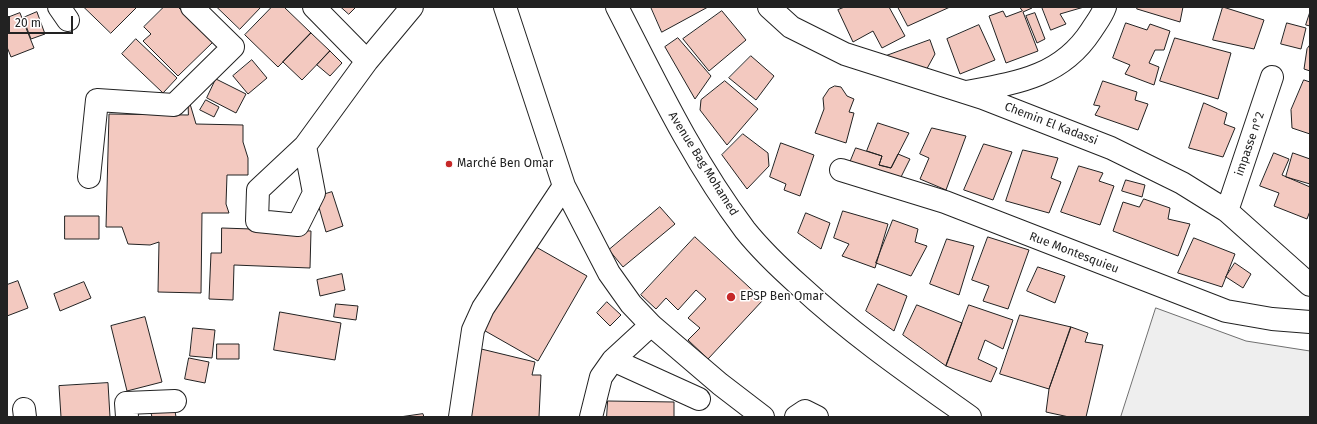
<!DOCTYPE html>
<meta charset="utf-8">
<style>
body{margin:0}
#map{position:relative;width:1317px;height:424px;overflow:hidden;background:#fff;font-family:"Fira Sans",sans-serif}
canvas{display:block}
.frame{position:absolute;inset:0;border:8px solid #222;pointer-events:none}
.scale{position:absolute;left:8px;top:16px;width:65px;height:18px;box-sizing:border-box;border:2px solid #222;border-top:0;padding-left:5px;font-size:12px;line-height:14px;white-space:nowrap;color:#222;-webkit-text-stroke:3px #fff;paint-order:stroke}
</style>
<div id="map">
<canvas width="1317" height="424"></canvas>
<div class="frame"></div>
<div class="scale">20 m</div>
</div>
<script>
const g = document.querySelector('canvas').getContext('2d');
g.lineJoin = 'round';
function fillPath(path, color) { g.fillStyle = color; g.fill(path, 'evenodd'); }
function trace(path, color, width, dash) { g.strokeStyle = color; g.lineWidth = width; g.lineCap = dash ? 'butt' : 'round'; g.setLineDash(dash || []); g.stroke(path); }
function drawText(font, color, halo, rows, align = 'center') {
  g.font = font + ' "Fira Sans",sans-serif'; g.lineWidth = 3; g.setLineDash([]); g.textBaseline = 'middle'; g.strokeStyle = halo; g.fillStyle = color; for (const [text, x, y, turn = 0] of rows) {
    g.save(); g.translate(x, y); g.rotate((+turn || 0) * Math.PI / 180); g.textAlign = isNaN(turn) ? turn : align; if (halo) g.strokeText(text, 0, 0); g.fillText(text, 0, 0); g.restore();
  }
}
const green = new Path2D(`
 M1156,308L1246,341L1310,351V417H1121Z`);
const building = new Path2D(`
 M84,7H137L111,33Z
 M164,7H178L213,42L178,76L143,41L151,34L144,27Z
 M217,7H261L240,29Z
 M272,7H284L311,33L278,67L245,35Z
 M341,7H356L349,14Z
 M651,7H708L662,32Z
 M845,7H889L905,36L882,48L873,31L853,42L838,10Z
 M898,7H950L908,26Z
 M1020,7H1031L1032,8L1023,12L1038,51L1006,63L989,16L1003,11L1006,17L1022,11Z
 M1042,7H1084L1060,14L1066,24L1051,30Z
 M1138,7H1183L1180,22L1137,9Z
 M1223,7L1264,20L1254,49L1213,40Z
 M722,11L746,40L709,71L683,39Z
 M37,12L45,34L31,39L23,18Z
 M1310,12V26L1306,25Z
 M20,13L34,48L11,57L7,47V18Z
 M1035,13L1045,39L1037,43L1026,16Z
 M1126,23L1147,30L1150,24L1170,31L1164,50H1155L1149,63L1159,67L1154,85L1125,74L1130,65L1113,58Z
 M1287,23L1306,28L1301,49L1281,44Z
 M979,25L995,60L960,74L947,39Z
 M311,33L330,51L302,80L283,62Z
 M678,38L711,76L695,99L665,47Z
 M1175,38L1231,53L1218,99L1160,81Z
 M136,39L177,78L163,93L122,54Z
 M930,40L935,54L924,74L883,57Z
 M1310,45V71L1304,69L1307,49Z
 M330,51L342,63L330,76L317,65Z
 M751,56L774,76L756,100L729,78Z
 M252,60L267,78L248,94L233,76Z
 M216,79L246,94L236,113L207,98Z
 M1304,80L1310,82V134L1292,128L1291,110Z
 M725,81L758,109L727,145L700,110L701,100Z
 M1103,81L1137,92L1135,100L1148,104L1138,130L1095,115L1100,106L1094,105Z
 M835,86L841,87L847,96L854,99L849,112L854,113L846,143L815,133L824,109L823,98L829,89Z
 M188,97L196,124L243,125V142L248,158V175H227L226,204L229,213H202L201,293L158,292L159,242L150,245L128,244L122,227H106L109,114L188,115Z
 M206,100L219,107L214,117L200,110Z
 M1204,103L1227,113L1224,124L1235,128L1223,157L1189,148Z
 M878,123L909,133L891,168L879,165L882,156L867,151Z
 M932,128L966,136L946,190L920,179L929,158L920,154Z
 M743,134L768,153L769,166L747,189L722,155Z
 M781,143L814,155L800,196L784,190L786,184L770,177Z
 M984,144L1012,152L993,200L964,190Z
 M856,148L882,156L879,165L891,168L898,154L910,159L898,183L849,165Z
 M1023,150L1058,158L1051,178L1061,182L1049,213L1006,201Z
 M1274,153L1289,159L1282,175L1310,187V211L1307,219L1274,206L1279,193L1260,186Z
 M1293,153L1310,159V184L1286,177Z
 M1079,166L1103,173L1099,181L1114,186L1100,225L1061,212Z
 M1126,180L1145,185L1142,197L1122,191Z
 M332,192L343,226L326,232L316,197Z
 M1144,199L1170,208L1168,219L1190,224L1178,256L1113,231L1123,202L1139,207Z
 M660,207L675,224L623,267L609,250Z
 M843,211L888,224L875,268L842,256L849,244L834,238Z
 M806,213L830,223L821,249L798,233Z
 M65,216H99V239H65Z
 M893,220L918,229L915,242L927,246L911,276L876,263Z
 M222,228L311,231L310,268L234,265L233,300L209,299L211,253H221Z
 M695,237L763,300L708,359L688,340L700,328L688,318L706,299L696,290L678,310L666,298L656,309L641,295Z
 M988,237L1029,250L1008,309L983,301L989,286L972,280Z
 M1194,238L1235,254L1222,287L1178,273Z
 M947,239L974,246L959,295L930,284Z
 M529,243L587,276L538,361L480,328Z
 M1235,263L1251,274L1243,288L1226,277Z
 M1038,267L1065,276L1055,303L1027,291Z
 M342,274L345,290L320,296L317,280Z
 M18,281L28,308L7,316V285Z
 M84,282L91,298L60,311L54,294Z
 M878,284L907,296L894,331L866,311Z
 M607,302L621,315L610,326L597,313Z
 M336,304L358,306L356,320L334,317Z
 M917,305L962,323L946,366L903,335Z
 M969,305L1013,320L1003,349L985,340L978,359L997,368L991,382L946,366Z
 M280,312L341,323L335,360L274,350Z
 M1020,315L1071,327L1049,389L1000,374Z
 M145,317L162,382L127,391L111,326Z
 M1071,327L1088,333L1085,342L1103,345L1086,417H1069L1046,412L1049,389Z
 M193,328L215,330L212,358L190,356Z
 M217,344H239V359H217Z
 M473,347L535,362L532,375H541L539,417H471Z
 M189,358L209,362L205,383L185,379Z
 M108,383L110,417H61L59,386Z
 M608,401L674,402V417H607Z
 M175,411L176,417H152L151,413Z
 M423,414L424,417H400Z`);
const minor = new Path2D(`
 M59,7L68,20
 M314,7L367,61
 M505,7L564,186L609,273L631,304L651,325L720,384L763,417
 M769,7L791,27L845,54L983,98L1111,148L1182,183L1227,211L1310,285
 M966,92C1016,83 1061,77 1091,31C1096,23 1102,16 1105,7
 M305,146L314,193L298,225L257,221L258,190L305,146L367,61L412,7
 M841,170L945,202L1226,311L1272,319L1310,322
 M89,177L97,100L174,105L233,47L192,7
 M1227,211L1272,77
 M613,360L699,399
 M24,409L25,417
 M127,417L126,403L175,401
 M460,417L473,330L483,308L564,186
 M591,417L601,377L613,360L651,325
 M796,417L805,411L817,417`);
const major = new Path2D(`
 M617,7C656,83 693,161 745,230C761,250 781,269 800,286C853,335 911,375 970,417`);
const markers = [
 [449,164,4,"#c62828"],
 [731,297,5,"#c62828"]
];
const streetNames = [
 ["Chemin El Kadassi",1051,124,21],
 ["impasse n°2",1250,144,-71],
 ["Avenue Bag Mohamed",703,164,58],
 ["Rue Montesquieu",1074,253,21]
];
const poiNames = [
 ["Marché Ben Omar",457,164],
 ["EPSP Ben Omar",740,297]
];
fillPath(green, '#eee');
trace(green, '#6f6f6f', 1);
fillPath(building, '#f3c9c0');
trace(building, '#222', 1);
trace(minor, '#222', 24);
trace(major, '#222', 24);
trace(minor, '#fff', 22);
trace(major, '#fff', 22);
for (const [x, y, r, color] of markers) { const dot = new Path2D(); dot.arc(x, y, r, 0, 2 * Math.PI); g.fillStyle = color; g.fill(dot); trace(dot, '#fff', 1.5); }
drawText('12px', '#222', '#fff', streetNames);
drawText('12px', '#222', '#fff', poiNames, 'left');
</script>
